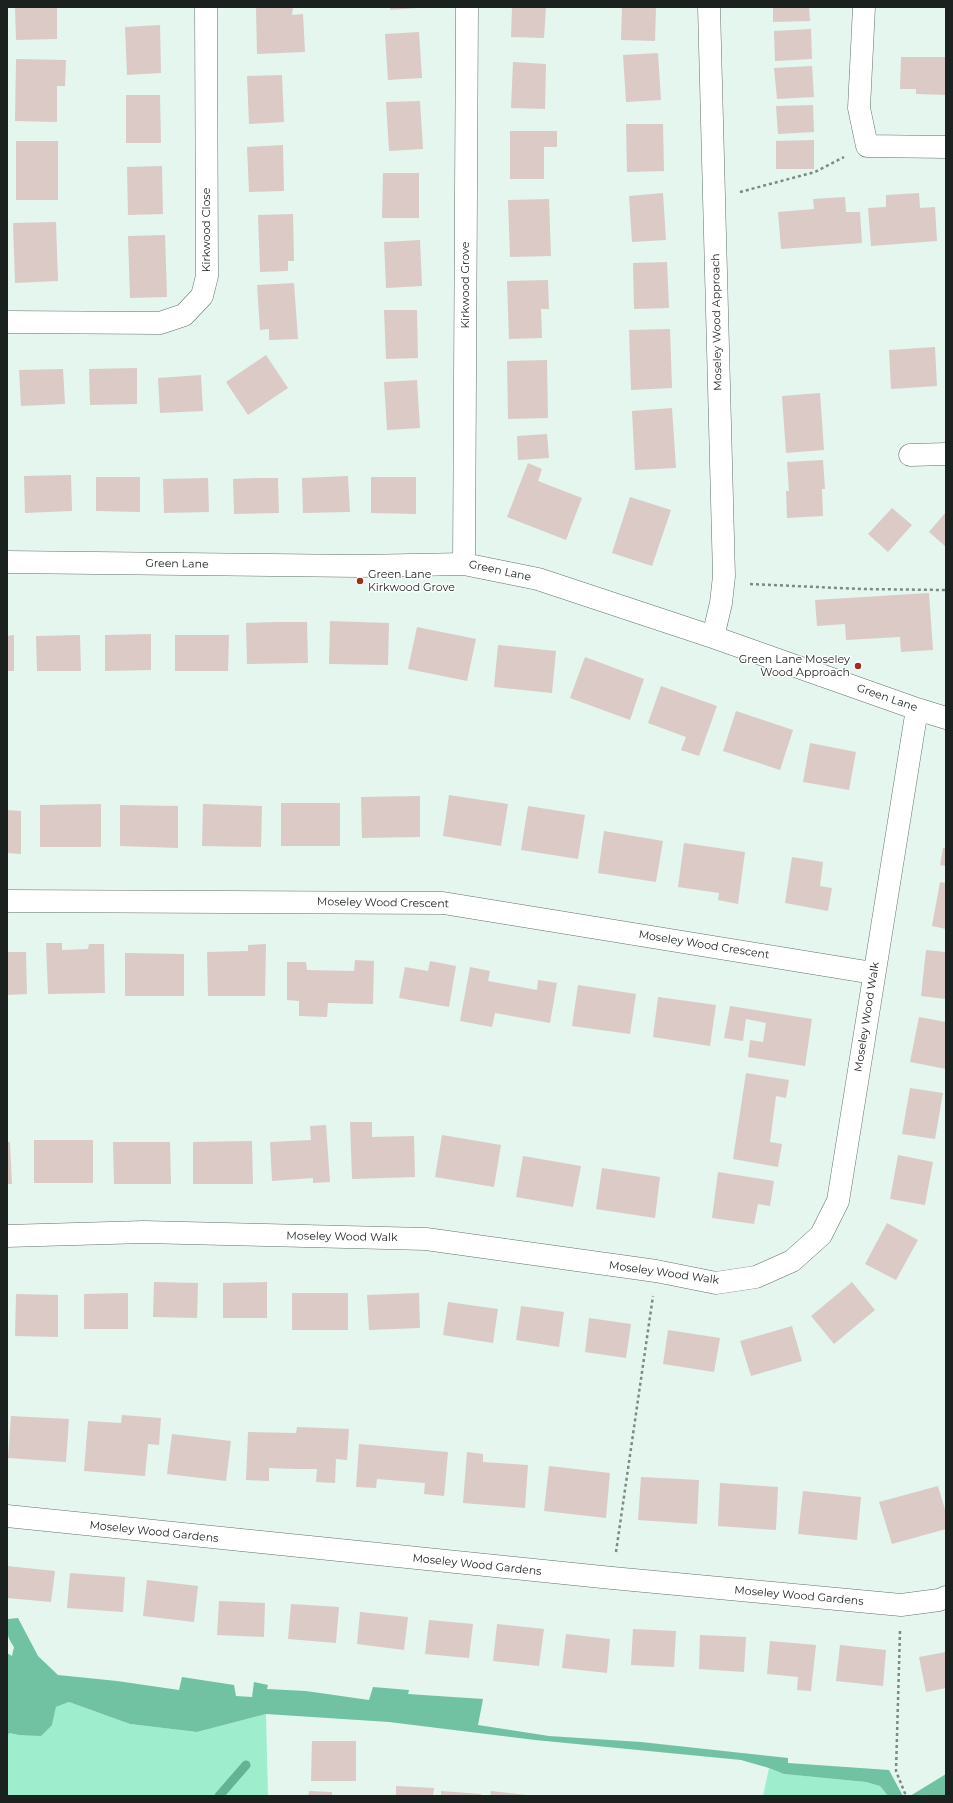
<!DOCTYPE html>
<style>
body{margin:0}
#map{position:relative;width:953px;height:1803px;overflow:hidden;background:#e4f6ee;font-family:Montserrat,sans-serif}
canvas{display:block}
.frame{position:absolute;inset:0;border:8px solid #1a211e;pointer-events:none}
</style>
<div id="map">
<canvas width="953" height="1803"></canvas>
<div class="frame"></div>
</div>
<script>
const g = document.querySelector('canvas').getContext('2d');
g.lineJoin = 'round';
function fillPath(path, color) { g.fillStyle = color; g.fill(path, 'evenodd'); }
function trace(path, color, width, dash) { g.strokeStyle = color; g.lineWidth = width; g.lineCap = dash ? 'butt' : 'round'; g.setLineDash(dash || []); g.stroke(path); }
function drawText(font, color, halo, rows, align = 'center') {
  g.font = font + ' Montserrat,sans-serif'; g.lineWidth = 3; g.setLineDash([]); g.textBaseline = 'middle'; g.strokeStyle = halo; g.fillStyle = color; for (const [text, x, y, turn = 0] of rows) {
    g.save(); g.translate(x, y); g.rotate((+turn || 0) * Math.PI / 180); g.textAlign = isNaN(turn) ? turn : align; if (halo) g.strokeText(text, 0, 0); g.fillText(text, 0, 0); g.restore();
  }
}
const green = new Path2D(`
 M69,1702L130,1724L197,1732L266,1714L268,1796H7V1738L9,1733L19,1735L52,1725L56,1707Z
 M769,1768L785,1774L866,1782L880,1786L888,1796H763Z`);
const forest = new Path2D(`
 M18,1618L38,1656L58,1675L117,1681L179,1690L182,1677L234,1685L236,1696L252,1697L254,1682L268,1685L267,1689L306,1691L369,1700L373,1687L409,1690L408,1694L483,1699L478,1725L549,1736L641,1742L788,1758V1763L889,1770L903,1796H888L880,1786L866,1782L784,1774L769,1768L741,1760L535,1740L389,1722L266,1714L197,1732L130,1724L69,1702L56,1707L52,1725L41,1736L19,1735L9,1733L7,1738V1653L12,1656L14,1647C7,1637 6,1631 8,1619Z
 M946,1774V1796H910Z`);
const stream = new Path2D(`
 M219,1796L246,1765`);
const building = new Path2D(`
 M15,7H57V39L16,40Z
 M293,7L292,15L303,14L305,52L257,54L256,8Z
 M390,7H418V8L390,10Z
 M512,7H546L544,38L511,37Z
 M622,7H656L655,41L621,40Z
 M773,7H809L810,21L773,22Z
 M160,25L161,73L127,75L125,27Z
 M811,29L812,59L775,61L774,31Z
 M419,32L422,78L388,80L385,34Z
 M658,53L661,100L626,102L623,55Z
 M901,57H946V95L916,94V89H900Z
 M16,59L66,60L65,86H57V122L15,121Z
 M513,62L546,64L545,109L511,108Z
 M812,66L814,97L777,99L774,68Z
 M282,75L284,122L249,124L247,76Z
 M126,95H160L161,143H126Z
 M420,101L423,149L389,151L386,102Z
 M813,105L814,132L778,134L776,106Z
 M626,124H663L664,171L627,172Z
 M510,131H557V147H544V179H510Z
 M814,140V169H776V141Z
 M16,141H58V200H16Z
 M283,145L284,191L249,192L247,147Z
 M162,166L163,214L128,215L127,167Z
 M383,173H419V218H382Z
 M663,193L666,240L632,242L629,196Z
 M919,193L920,208L935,207L937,241L871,246L868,208L886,207V195Z
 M845,197L846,212H860L862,243L781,249L778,212L814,209L813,199Z
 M549,199L551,256L510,257L508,200Z
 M293,214L294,261H288V271L260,272L258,215Z
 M56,222L58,281L15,283L13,223Z
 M165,235L167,297L130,298L128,236Z
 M420,240L422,286L386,288L384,242Z
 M667,262L669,308L634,309L633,263Z
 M548,280L549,309H541L542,338L509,339L507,281Z
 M294,283L298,339L269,340V329L260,330L257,285Z
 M384,310H417L418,358L386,359Z
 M670,329L672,388L631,390L629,330Z
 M935,347L937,386L891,389L889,350Z
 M266,355L288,388L248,415L226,382Z
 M547,360L548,418L508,419L507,361Z
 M137,368V404L90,405L89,369Z
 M63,369L65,404L21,406L19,370Z
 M201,375L203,411L160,413L158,378Z
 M417,380L420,428L387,430L384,382Z
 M820,393L824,450L786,453L782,396Z
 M672,408L676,468L635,470L632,411Z
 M547,434L549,458L518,460L517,436Z
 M823,460L825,489H822L823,516L787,518L786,491H789L787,462Z
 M528,463L542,469L538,481L582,498L566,540L507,517Z
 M71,475L72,511L25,513L24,476Z
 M348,476L350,512L303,513L302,478Z
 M96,477H140V512L96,511Z
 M371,477H416V514L371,513Z
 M208,478L209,512L164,513L163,479Z
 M256,478H278L279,513L234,514L233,479Z
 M630,497L671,510L652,566L612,553Z
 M892,508L912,525L888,552L868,534Z
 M946,512V547L929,532Z
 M929,593L933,650L901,652L900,637L846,640L845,624L817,626L815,600Z
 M330,621L389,623L388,665L329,664Z
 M277,622H307L308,663L247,664L246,623Z
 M417,627L476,639L467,681L408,669Z
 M151,634V670L105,671V635Z
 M14,635V671H7V636Z
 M80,635L81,671H37L36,636Z
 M175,635H229L228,671H175Z
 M498,645L556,651L552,693L494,687Z
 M585,657L644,679L630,720L570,698Z
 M661,686L717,706L699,756L681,750L686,737L648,723Z
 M736,711L793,730L780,770L723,751Z
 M810,743L856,752L849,790L803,782Z
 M449,795L508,804L501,846L443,836Z
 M420,796V837L362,838L361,797Z
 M281,803H340V846H281Z
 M101,804V847H40V805Z
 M203,804L262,806L261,847L202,846Z
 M120,805L178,806V848L120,846Z
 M528,806L585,815L578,859L521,850Z
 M7,810L21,811V854L7,853Z
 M604,831L663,841L656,882L598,873Z
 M684,843L745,852L738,904L718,900L719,893L678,887Z
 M943,848H946V866L940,865Z
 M792,857L823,862L820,886L832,888L828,911L785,903Z
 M940,882L946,883V929L932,926Z
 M46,943H62V950L88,949L89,944H104L105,993L48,994Z
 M266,944L265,996H208L207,952L248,951V945Z
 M926,950L946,952V999L921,996Z
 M7,952H26L27,994L7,995Z
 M125,953L184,954V996H125Z
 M355,960L374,961L373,1004L328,1003L327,1017L299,1016V1001L287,1000V962H306L307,970L354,971Z
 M430,961L456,966L449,1007L399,998L405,967L428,971Z
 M470,967L490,971L488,981L537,990L538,980L557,983L550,1023L495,1013L492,1027L460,1021Z
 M578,985L636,994L630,1034L572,1026Z
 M658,997L716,1005L710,1046L653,1037Z
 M730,1006L812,1019L805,1066L748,1057L750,1040L763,1042L766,1023L746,1019L743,1041L724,1038Z
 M919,1017L946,1022V1069L910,1062Z
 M746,1073L789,1080L786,1098L776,1096L770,1142L782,1144L778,1167L733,1159Z
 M910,1088L943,1093L935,1139L902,1134Z
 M350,1122H372V1137L414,1136L415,1177L352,1179Z
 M326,1125L330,1182L313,1183V1178L272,1181L270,1142L311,1140L310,1126Z
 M442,1135L501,1145L494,1187L435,1177Z
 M34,1140H93V1183H34Z
 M252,1141L253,1184H193V1142Z
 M7,1142H10L12,1184H7Z
 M113,1142H170L171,1184H114Z
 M898,1155L933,1162L925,1205L890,1199Z
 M523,1156L581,1166L573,1207L516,1197Z
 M602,1168L660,1177L655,1218L596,1209Z
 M718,1172L774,1181L770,1206L758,1204L754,1224L712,1218Z
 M887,1223L918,1240L896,1280L865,1264Z
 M154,1282L198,1283L197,1318L153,1317Z
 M267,1282V1318H223V1283Z
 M852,1282L875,1310L834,1344L811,1316Z
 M128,1293V1329H84V1294Z
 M292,1293H348V1330H292Z
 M419,1293L420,1328L369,1330L367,1295Z
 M16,1294L58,1295V1337L15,1336Z
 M448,1302L498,1309L493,1343L443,1335Z
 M521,1306L564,1312L559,1347L516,1340Z
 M589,1318L631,1324L626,1358L585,1352Z
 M792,1326L802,1361L751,1376L740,1341Z
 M668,1330L720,1338L714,1372L663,1364Z
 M122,1415L161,1418L159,1445L148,1444L145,1476L84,1471L88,1421L121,1423Z
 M11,1416L69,1419L66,1462L8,1458Z
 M297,1427L349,1429L347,1460L336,1459L335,1483L316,1482L317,1469H295L269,1468V1481L246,1480L248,1432L296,1433Z
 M172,1434L231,1441L226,1481L167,1474Z
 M359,1444L448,1452L444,1496L424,1494L425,1483L377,1479L376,1488L356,1487Z
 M467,1452L483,1454V1462L528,1465L525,1508L463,1503Z
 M549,1466L610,1473L606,1518L544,1511Z
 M641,1477L699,1480L697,1524L638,1520Z
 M720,1483L778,1487L776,1530L718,1526Z
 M938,1486L946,1513V1529L892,1544L879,1502Z
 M803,1491L861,1497L857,1540L798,1534Z
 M7,1566L55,1571L51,1602L7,1598Z
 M70,1573L125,1577L123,1612L67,1608Z
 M147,1580L198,1586L194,1622L143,1616Z
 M219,1601L265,1603L264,1637L217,1635Z
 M291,1604L339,1607L336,1643L288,1639Z
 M360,1612L408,1617L404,1650L357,1644Z
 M429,1620L473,1624L469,1658L425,1654Z
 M497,1624L544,1629L539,1666L493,1661Z
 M633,1629L676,1631L674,1667L631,1665Z
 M566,1634L610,1639L607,1673L562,1668Z
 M700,1635L746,1637L744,1672L699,1669Z
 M770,1641L816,1645L811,1691L797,1690L798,1677L767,1674Z
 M840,1645L886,1650L883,1686L836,1681Z
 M946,1652V1688L926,1692L919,1657Z
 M312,1741H356V1781H311Z
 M396,1786L434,1788L433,1796H396Z
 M309,1791L332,1792V1796H308Z
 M441,1791L481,1794V1796H441Z
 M491,1791L527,1795V1796H490Z`);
const path = new Path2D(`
 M740,192L815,172L844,157
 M750,584L861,589L946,590
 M616,1552L653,1296
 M900,1631L896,1771L906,1796`);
const minor = new Path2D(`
 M709,7L724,576L721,603L713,637
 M864,7L859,108L867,146L946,147
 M7,322L160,323L184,315L202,296L207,276L206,7
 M910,455L946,454
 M7,562L359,566L464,564L538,579L713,637L917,709L946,718
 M464,564L467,7
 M7,901L443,903L873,973
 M7,1236L144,1232L426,1239L656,1271L716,1283L756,1277L792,1261L821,1235L838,1201L917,709
 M7,1516L612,1578L901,1605L939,1600L946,1597`);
const markers = [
 [360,581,4,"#9b321f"],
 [858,666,4,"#9b321f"]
];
const streetNames = [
 ["Kirkwood Close",207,230,-90],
 ["Kirkwood Grove",466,285,-90],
 ["Moseley Wood Approach",717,322,-91],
 ["Green Lane",177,564,1],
 ["Green Lane",500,571,12],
 ["Green Lane",887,698,19],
 ["Moseley Wood Crescent",383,903,1],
 ["Moseley Wood Crescent",704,945,9],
 ["Moseley Wood Walk",867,1017,-81],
 ["Moseley Wood Walk",342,1237,1],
 ["Moseley Wood Walk",664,1273,8],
 ["Moseley Wood Gardens",154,1532,6],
 ["Moseley Wood Gardens",477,1565,6],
 ["Moseley Wood Gardens",799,1596,5]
];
const poiNames = [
 ["Green Lane",368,575],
 ["Kirkwood Grove",368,588],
 ["Green Lane Moseley",850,660,"right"],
 ["Wood Approach",850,673,"right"]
];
fillPath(green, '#9eeece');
fillPath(forest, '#71c2a3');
trace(stream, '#63b395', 9);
fillPath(building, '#dccac6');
trace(minor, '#62726b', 23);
trace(path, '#7d8a84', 2.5, [3, 3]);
trace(minor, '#fff', 22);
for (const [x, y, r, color] of markers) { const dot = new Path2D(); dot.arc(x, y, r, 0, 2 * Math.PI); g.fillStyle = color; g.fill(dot); trace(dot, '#fff', 1.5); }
drawText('11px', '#1a211e', '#fff', streetNames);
drawText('11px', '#1a211e', '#fff', poiNames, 'left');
</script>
